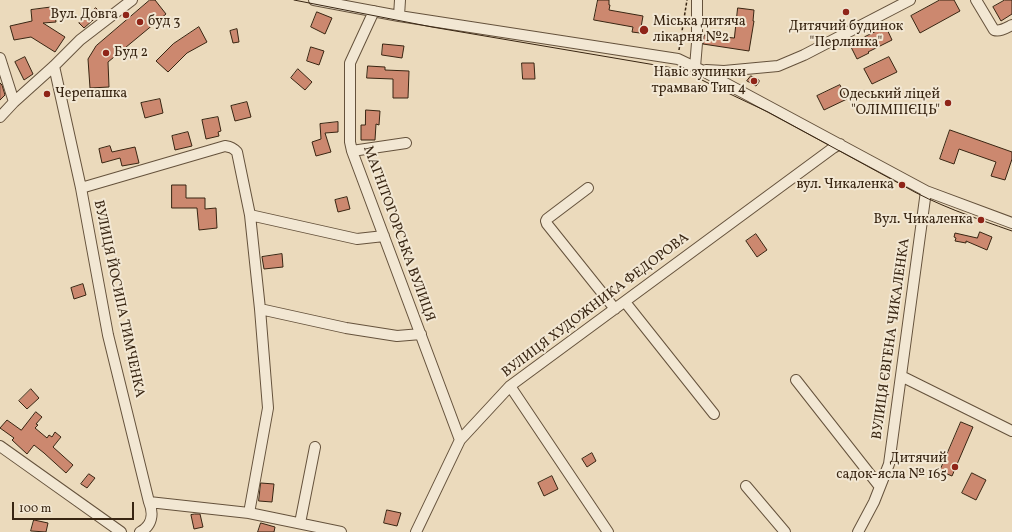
<!DOCTYPE html>
<meta charset="utf-8">
<style>
body{margin:0}
#map{position:relative;width:1012px;height:532px;overflow:hidden;background:#ebdabc;font-family:Vollkorn,serif}
canvas{display:block}
.scale{position:absolute;left:12px;top:502px;width:122px;height:18px;box-sizing:border-box;border:2px solid #382512;border-top:0;padding-left:5px;font-size:12px;line-height:14px;white-space:nowrap;color:#382512;-webkit-text-stroke:3px #f2e7d3;paint-order:stroke}
</style>
<div id="map">
<canvas width="1012" height="532"></canvas>
<div class="scale">100 m</div>
</div>
<script>
const g = document.querySelector('canvas').getContext('2d');
g.lineJoin = 'round';
function fillPath(path, color) { g.fillStyle = color; g.fill(path, 'evenodd'); }
function trace(path, color, width, dash) { g.strokeStyle = color; g.lineWidth = width; g.lineCap = dash ? 'butt' : 'round'; g.setLineDash(dash || []); g.stroke(path); }
function drawText(font, color, halo, rows, align = 'center') {
  g.font = font + ' Vollkorn,serif'; g.lineWidth = 4; g.setLineDash([]); g.textBaseline = 'middle'; g.strokeStyle = halo; g.fillStyle = color; for (const [text, x, y, turn = 0] of rows) {
    g.save(); g.translate(x, y); g.rotate((+turn || 0) * Math.PI / 180); g.textAlign = isNaN(turn) ? turn : align; if (halo) g.strokeText(text, 0, 0); g.fillText(text, 0, 0); g.restore();
  }
}
const building = new Path2D(`
 M150,0H155L166,14L108,62L109,87L90,88L88,59L96,46Z
 M598,0H609V5H610L609,10L643,16L640,33L632,32L633,27L594,20Z
 M940,0H954L960,11L920,33L911,16Z
 M1005,0H1012V14L1001,21L993,7Z
 M54,7L56,22L43,23L65,37L55,52L31,37L14,40L10,26L32,21L31,10Z
 M96,8L101,13L84,28L79,23Z
 M738,8L754,10L753,21H754L749,51L703,44L704,35L734,38Z
 M317,12L332,18L325,34L311,27Z
 M199,27L207,42L187,53L168,72L156,61L173,44Z
 M886,27L892,40L868,52L869,53L857,59L851,47L866,39L865,37Z
 M237,29L239,42L233,43L230,31Z
 M383,44L404,46L402,58L382,55Z
 M311,47L324,51L319,65L307,61Z
 M25,57L33,74L24,80L15,62Z
 M889,57L897,72L872,84L864,69Z
 M522,63H534L535,79H523Z
 M368,66L385,67V70L409,71L408,98H393V79L367,78Z
 M298,69L312,82L305,90L291,78Z
 M751,76L759,80V82L756,86L747,81Z
 M0,83L2,85L5,95L0,100Z
 M840,85L847,99L824,110L817,96Z
 M160,99L163,113L145,118L141,103Z
 M247,102L251,117L235,121L231,106Z
 M366,110L380,111L379,125L376,124L375,140H361V125H365Z
 M218,117L221,131L218,132L219,136L206,139L202,120Z
 M338,122V132L325,133L331,152L316,156L312,142L321,139L320,124Z
 M950,130L1012,152V159L1005,180L991,176L996,162L959,149L954,164L940,159Z
 M188,132L192,146L175,150L172,136Z
 M110,146L112,152L135,147L139,163L122,166L120,158L102,163L99,149Z
 M172,185H186V198H205V209L216,208L217,228L199,230L197,208H172Z
 M347,197L350,209L338,212L335,200Z
 M980,232L992,237L987,250L966,241V243L955,241L956,238L954,237L955,233L977,238Z
 M756,234L767,250L757,257L746,241Z
 M282,254L283,267L264,269L262,257Z
 M83,284L86,295L74,299L71,288Z
 M31,389L39,398L27,409L19,401Z
 M36,412L42,417L36,424L38,425L35,428L47,438L49,435L52,437L55,432L61,437L53,447L73,465L66,473L44,453L34,445L27,454L12,440L14,438L0,428L7,420L21,430Z
 M961,422L973,427L952,476L940,471Z
 M592,453L596,461L587,467L582,459Z
 M972,473L986,480L976,500L962,493Z
 M89,474L95,478L87,488L81,484Z
 M552,476L558,489L544,496L538,483Z
 M261,483L274,484L272,502L259,501Z
 M387,510L401,513L397,526L384,523Z
 M195,514H200L203,527L194,529L191,515Z
 M34,520L48,523L46,532L31,531Z
 M261,523L275,527L274,532H258Z`);
const path = new Path2D(`
 M679,50L687,0`);
const minor = new Path2D(`
 M314,0L399,16L678,59L701,70L926,191L1012,223
 M976,0L994,30C1000,32 1006,28 1012,25
 M374,11L350,63V142L352,151L460,440
 M399,16L400,0
 M0,58L14,102
 M54,66L81,188L108,335L149,502C154,514 152,526 140,532
 M695,67L697,43V0
 M706,70L724,71L778,66L804,55L910,0
 M0,117L14,102L54,66L80,40L132,0
 M352,151L406,143
 M81,188L225,146C231,147 233,148 237,152L250,215L260,309L268,408L249,513
 M588,188L547,219L546,221L547,224L615,309
 M250,215L357,239L384,236
 M625,302L714,414
 M260,309L346,328L397,336L421,334
 M901,376L1012,431
 M796,380L880,487
 M510,386L608,532
 M0,446L121,532
 M746,486L785,532
 M149,502L249,513L341,532
 M300,523L315,447
 M416,532L460,440L510,386L833,148L840,144
 M858,532L874,502L889,464L926,191`);
const tram = new Path2D(`
 M294,0L432,27L673,68L692,75L730,94L768,112L902,185C936,205 975,218 1012,231`);
const markers = [
 [846,12,4,"#8f2418"],
 [126,15,4,"#8f2418"],
 [140,22,4,"#8f2418"],
 [644,30,5,"#8f2418"],
 [106,53,4,"#8f2418"],
 [754,81,4,"#8f2418"],
 [47,94,4,"#8f2418"],
 [948,103,4,"#8f2418"],
 [902,185,4,"#8f2418"],
 [981,220,4,"#8f2418"],
 [955,467,4,"#8f2418"]
];
const poiNames = [
 ["Вул. Довга",118,15],
 ["буд 3",148,22,"left"],
 ["Міська дитяча",653,22,"left"],
 ["лікарня №2",653,38,"left"],
 ["Дитячий будинок",846,27,"center"],
 ["\"Перлинка\"",846,43,"center"],
 ["Буд 2",114,53,"left"],
 ["Навіс зупинки",746,73],
 ["трамваю Тип 4",746,89],
 ["Черепашка",55,94,"left"],
 ["Одеський ліцей",940,95],
 ["\"ОЛІМПІЄЦЬ\"",940,111],
 ["вул. Чикаленка",894,185],
 ["Вул. Чикаленка",973,220],
 ["Дитячий",947,459],
 ["садок-ясла № 165",947,475]
];
const streetNames = [
 ["МАГНІТОГОРСЬКА ВУЛИЦЯ",398,234,70],
 ["ВУЛИЦЯ ЙОСИПА ТИМЧЕНКА",118,299,78],
 ["ВУЛИЦЯ ХУДОЖНИКА ФЕДОРОВА",596,306,-37],
 ["ВУЛИЦЯ ЄВГЕНА ЧИКАЛЕНКА",892,339,-82]
];
fillPath(building, '#cc886f');
trace(building, '#382512', 1);
trace(minor, '#65523c', 12);
trace(path, '#382512', 1.5, [3, 2]);
trace(minor, '#f2e7d3', 10);
trace(tram, '#382512', 1);
for (const [x, y, r, color] of markers) { const dot = new Path2D(); dot.arc(x, y, r, 0, 2 * Math.PI); g.fillStyle = color; g.fill(dot); trace(dot, '#f2e7d3', 1.5); }
drawText('14px', '#382512', '#f2e7d3', poiNames, 'right');
drawText('14px', '#382512', '#f2e7d3', streetNames);
</script>
